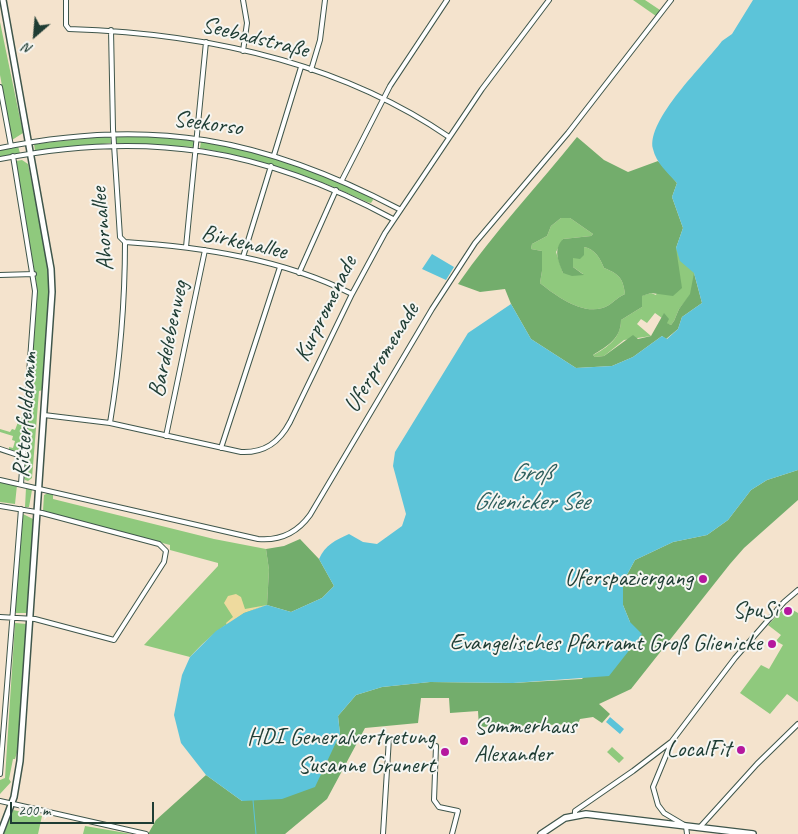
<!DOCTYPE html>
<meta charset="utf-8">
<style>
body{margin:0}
#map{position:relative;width:798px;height:834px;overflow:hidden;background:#f4e3cd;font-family:Caveat,sans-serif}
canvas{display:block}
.north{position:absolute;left:10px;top:10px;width:50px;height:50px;-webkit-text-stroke:4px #f6f6f2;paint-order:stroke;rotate:207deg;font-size:14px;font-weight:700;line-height:20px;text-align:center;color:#1f3d34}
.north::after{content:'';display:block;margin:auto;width:18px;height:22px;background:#1f3d34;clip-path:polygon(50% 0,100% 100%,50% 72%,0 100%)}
.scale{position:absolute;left:10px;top:802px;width:144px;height:22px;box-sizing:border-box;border:2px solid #1f3d34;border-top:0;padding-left:6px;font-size:15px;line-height:18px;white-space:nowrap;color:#1f3d34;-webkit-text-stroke:4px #f6f6f2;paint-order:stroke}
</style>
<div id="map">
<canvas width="798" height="834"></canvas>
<div class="north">N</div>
<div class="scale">200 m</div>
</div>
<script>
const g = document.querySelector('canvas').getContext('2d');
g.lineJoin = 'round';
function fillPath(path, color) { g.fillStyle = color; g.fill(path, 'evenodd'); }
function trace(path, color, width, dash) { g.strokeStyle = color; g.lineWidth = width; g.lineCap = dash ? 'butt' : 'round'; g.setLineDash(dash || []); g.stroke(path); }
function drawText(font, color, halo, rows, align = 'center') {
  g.font = font + ' Caveat,sans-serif'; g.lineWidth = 4; g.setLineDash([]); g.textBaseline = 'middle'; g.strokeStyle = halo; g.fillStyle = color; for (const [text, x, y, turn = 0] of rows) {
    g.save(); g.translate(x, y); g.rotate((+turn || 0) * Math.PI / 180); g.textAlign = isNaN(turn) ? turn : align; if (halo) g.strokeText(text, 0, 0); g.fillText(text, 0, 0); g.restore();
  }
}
const green = new Path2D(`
 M633,0H645L660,10L656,16Z
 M0,22L23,133L12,140L0,75Z
 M110,136L111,143L35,151L34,144Z
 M115,137H154L196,141L194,147L117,143Z
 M201,141L234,147L302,166L372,197L373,200L371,203L367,202C313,176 259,158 200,148Z
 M18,146L20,153L0,157V150Z
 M22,160L28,164L44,244L50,284L43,390L39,391L32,478L28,481L25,480L24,478L37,286L16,164V161Z
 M561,218H570L593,234L591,236L563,239L556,252L563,273L583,274L573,267V258L584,247C595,249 600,258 604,268C619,274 623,278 625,294C618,297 615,301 609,305C587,319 556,296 540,283L542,271V251L531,249L532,244L547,236L551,226Z
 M676,248L697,259L691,294L679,309L674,321L671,325L666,323L664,314L662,318L655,313L647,323L641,319L637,324L651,336L624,340L604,356L595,357L593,355C607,348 621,338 621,320L642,307L641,296L651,293L656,295Z
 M20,417L23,418L21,452L9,450V447L13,448L15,441L12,440L13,436L0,432V429L10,432L12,429L15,430Z
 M0,482L17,485L15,504L0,502Z
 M26,488L32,490L29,507H25Z
 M48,493L53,494V499L214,539L266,549L269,570L267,605C234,616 213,632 190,657L144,645L218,566V563L170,550V545L43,511L44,495Z
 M23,514L33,519L28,613H16L15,610Z
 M786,606L798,613V702L787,694L770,714L740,693L761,665L769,669L783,645L776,641L781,635L768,625Z
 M15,623L27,624L19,746L15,759H13L9,779L11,782L0,794V780L5,778Z
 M612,747L624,758L619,763L607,752Z
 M13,810L42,816L38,834H4Z
 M85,826L132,834H83Z`);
const forest = new Path2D(`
 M577,137L604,160L628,172L658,161L677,183L672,197L683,228L676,248L682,288L673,296L651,293L642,296V307L621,320C621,339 607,346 593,355L595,357L604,356L633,335L638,339L651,336L664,313L669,319L667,323L671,325L674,321L679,309L690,294L694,273L702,303L682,317L678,329L666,339L662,336L633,357L612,366L576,368L531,339L511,304L505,289L480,292L458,284C494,232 537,187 577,137ZM561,218H570L593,234L591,236L563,239C553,250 558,260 563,273L572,276L584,275L573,267V258L580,259L584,255V247C595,249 600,258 604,268C619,274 623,278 625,294C618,297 615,301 609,305C587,319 556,296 540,283L542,271V251L531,249L532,244L547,236L551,226Z
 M798,470V500L744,548L730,564L631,689L599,704L610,714L602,723L593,717L580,719L578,724L479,727L478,711L450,713L449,698H421L418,723L365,728L327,799L285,834H148L156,820L206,775L242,801L340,734L338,716L356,695L382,687L430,682L513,683L582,679L630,622L623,605V582L635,560L673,542L707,535L728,520L751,490L767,480Z
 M300,539L319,559L334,586L322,598L291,612L267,605L269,570L266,549L284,546Z`);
const sand = new Path2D(`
 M236,594L241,597L245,609L267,605L244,613L227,625L226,623L233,617L224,603L228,596Z`);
const water = new Path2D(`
 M753,0H798V470L767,480L751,490L728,520L707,535L673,542L635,560L623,582V605L630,622L642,634L609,676L513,683L430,682L382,687L356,695L338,716L340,734L315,787L282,799L242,801L206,775L181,743L174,715L182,675L190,657L216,631L244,613L267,605L291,612L322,598L334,586L319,559C325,545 336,540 349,534L363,542L377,544L402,526L406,514L393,466L395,452L468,333L511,304L531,339L576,368L612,366L633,357L662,336L667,339L678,329L682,317L702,303L694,273L680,261L676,248L683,228L672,197L677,183C668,173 656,163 653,149C646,120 705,64 722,41L732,34Z
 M432,254L454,267L446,280L422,269Z
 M610,717L624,729L620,734L606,722Z`);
const stream = new Path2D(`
 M253,800L256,834`);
const street = new Path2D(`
 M66,0V25L69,29C200,33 338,61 449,137
 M243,51L247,23L243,0
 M311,70L320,40L325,0
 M0,87L11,146
 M0,148C151,117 264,138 399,209
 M274,155L301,67
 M13,156L35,291L21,484
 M0,159C147,130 262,148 393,219
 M342,180L390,86L447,0
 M125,242C202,247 283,259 352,294
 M186,247L206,42
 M243,257L271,166
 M299,273L336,190
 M0,275L34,274
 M44,415L110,423L241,452C264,453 279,443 290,422L352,294L385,233L482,89L549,0
 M110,423C120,362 125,303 125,242L120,237L113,129L111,30
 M166,436L205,250
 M221,448L280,267
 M0,449L24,457
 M0,480L258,539C280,541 297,533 310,515L432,309L475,243L568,133L671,0
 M0,506L42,513L159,544L166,551L164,562L114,640L35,619L0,617
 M436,746L434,800L439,807L458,811L452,834
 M0,774L21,509
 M0,801L146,834
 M575,814V811L633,771L671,742
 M700,827L757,764L798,724
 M383,834L389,738
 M687,834L686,826L664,813L658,805L653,787L672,741L735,658L784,602L798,590`);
const secondary = new Path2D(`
 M0,834L14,797L20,761L52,292L51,269L3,0`);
const primary = new Path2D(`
 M541,834L565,818L586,814L753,834`);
const markers = [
 [703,579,5,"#b5179e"],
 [788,611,5,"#b5179e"],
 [772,644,5,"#b5179e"],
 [464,741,5,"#b5179e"],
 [741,750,5,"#b5179e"],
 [445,752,5,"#b5179e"]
];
const streetNames = [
 ["Seebadstraße",255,38,14],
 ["Seekorso",208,124,8],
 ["Ahornallee",103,229,-95],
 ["Birkenallee",244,243,13],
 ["Kurpromenade",326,309,-64],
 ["Bardelebenweg",169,339,-78],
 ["Uferpromenade",382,358,-59],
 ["Ritterfelddamm",26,415,-86]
];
const poiNames = [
 ["Uferspaziergang",693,579],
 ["SpuSi",778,611],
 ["Evangelisches Pfarramt Groß Glienicke",762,644],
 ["Sommerhaus",474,727,"left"],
 ["Alexander",474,755,"left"],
 ["HDI Generalvertretung",435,738],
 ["Susanne Grunert",435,766],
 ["LocalFit",731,750]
];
const waterNames = [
 ["Groß",531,473],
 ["Glienicker See",531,502]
];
fillPath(green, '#8fc97d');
fillPath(forest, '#73ad6c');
fillPath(sand, '#eeda9e');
fillPath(water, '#5cc4d9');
trace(stream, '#5cc4d9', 1);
trace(street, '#3f564b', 6);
trace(secondary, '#3f564b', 8);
trace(primary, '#3f564b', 8);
trace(street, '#fff', 4);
trace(secondary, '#fff', 5);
trace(primary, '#fff', 5.5);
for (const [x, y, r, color] of markers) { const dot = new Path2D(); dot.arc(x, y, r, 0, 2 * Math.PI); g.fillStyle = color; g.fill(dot); trace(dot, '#f6f6f2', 2); }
drawText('24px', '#1f3d34', '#f6f6f2', streetNames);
drawText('24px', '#1f3d34', '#f6f6f2', poiNames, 'right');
drawText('italic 25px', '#2e5f5d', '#f6f6f2', waterNames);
</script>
